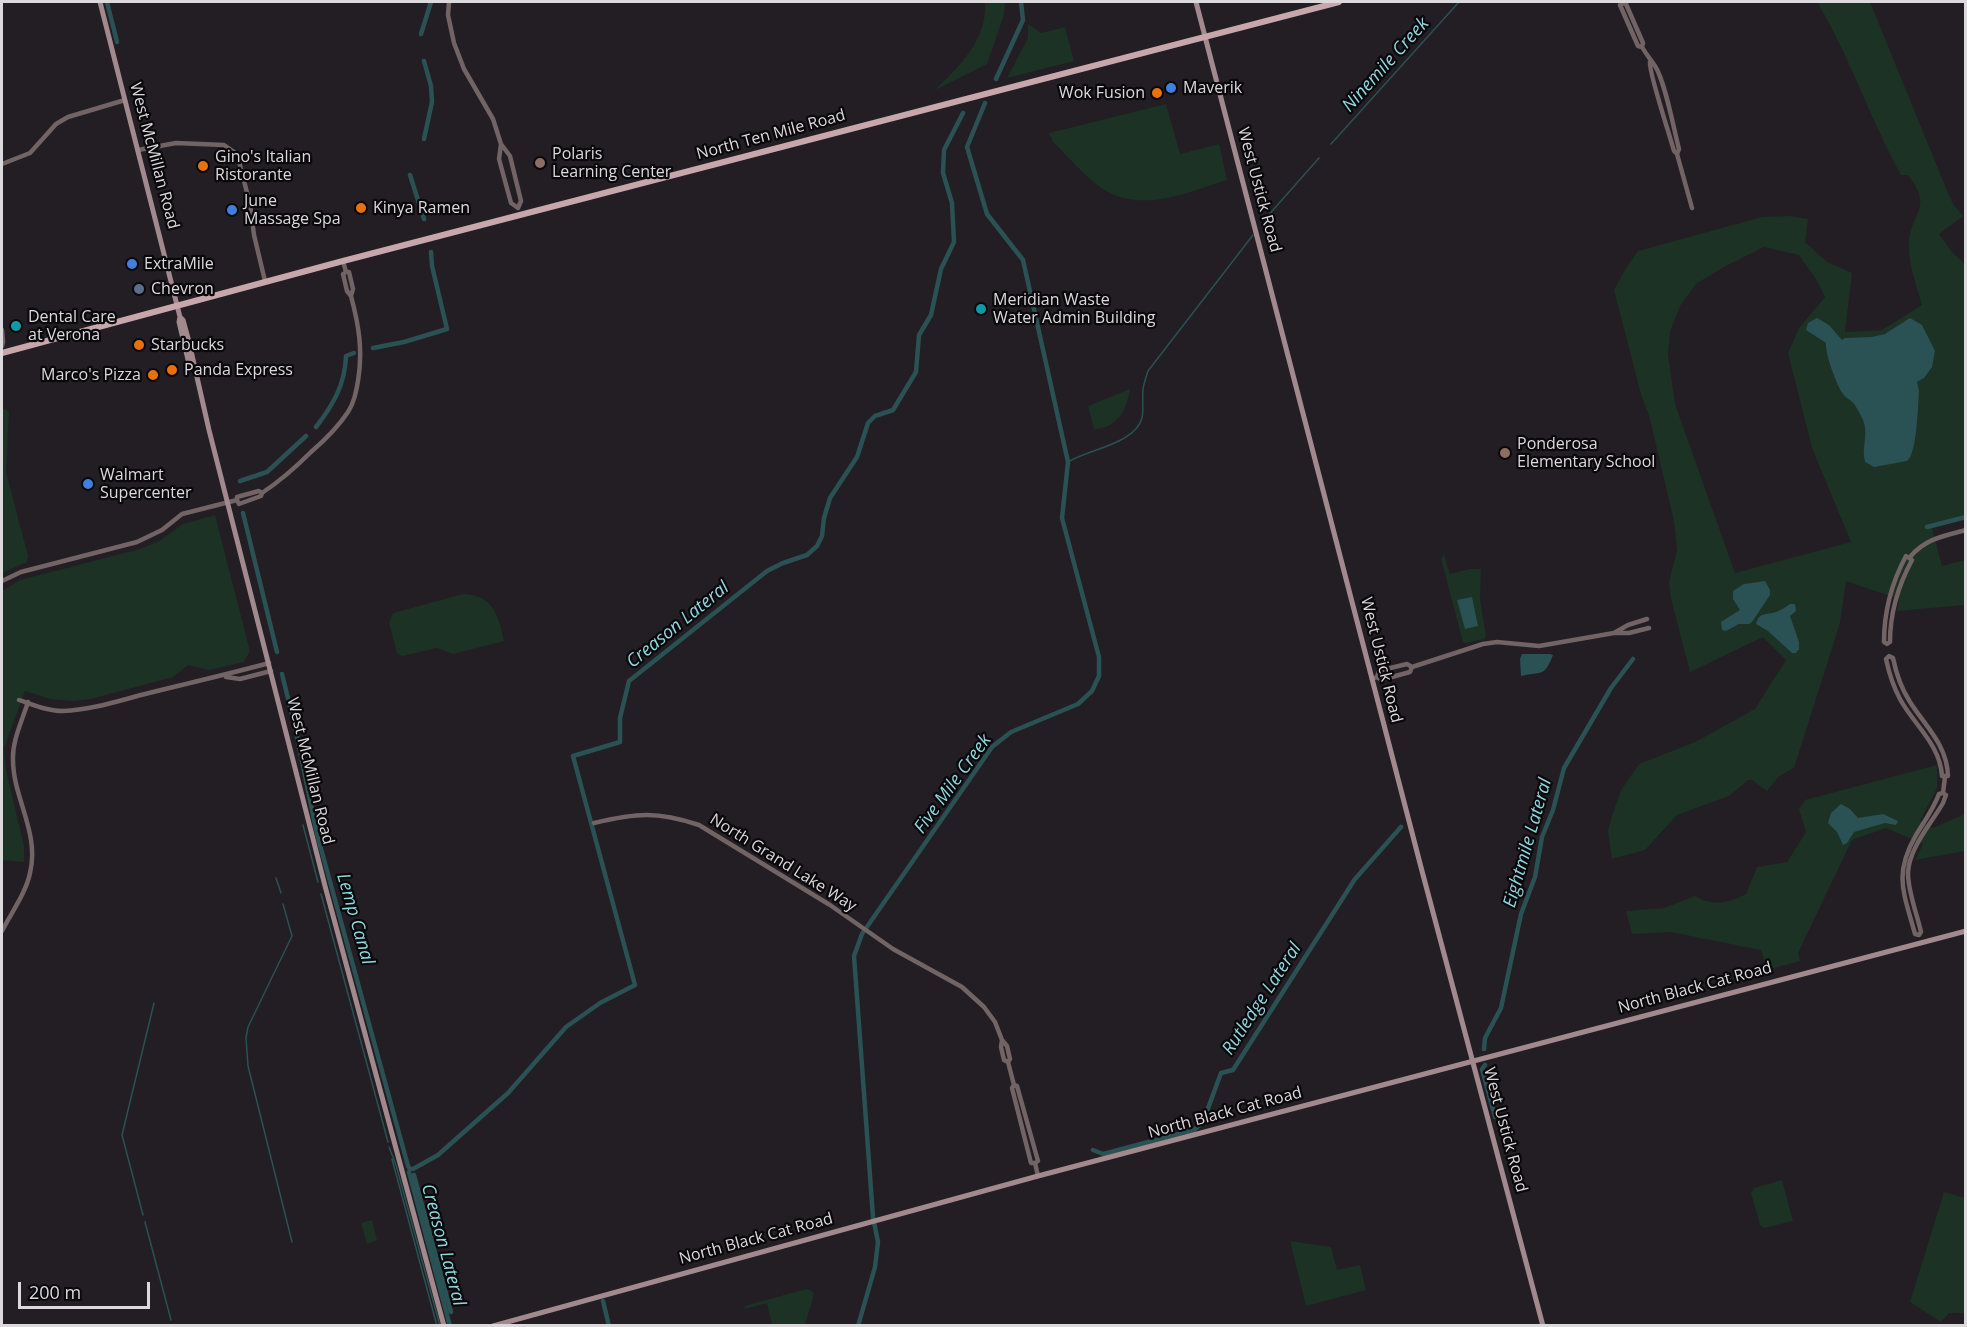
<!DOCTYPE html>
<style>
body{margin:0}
#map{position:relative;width:1967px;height:1327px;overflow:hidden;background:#221e24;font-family:"Open Sans",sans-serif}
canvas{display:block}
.frame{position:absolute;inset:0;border:3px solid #dcd9dd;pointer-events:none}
.scale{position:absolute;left:18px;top:1282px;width:132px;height:27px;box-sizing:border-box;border:3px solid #dcd9dd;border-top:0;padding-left:8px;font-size:18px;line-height:21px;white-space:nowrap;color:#dcd9dd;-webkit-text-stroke:4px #0a080b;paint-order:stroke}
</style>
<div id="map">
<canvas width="1967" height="1327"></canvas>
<div class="frame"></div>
<div class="scale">200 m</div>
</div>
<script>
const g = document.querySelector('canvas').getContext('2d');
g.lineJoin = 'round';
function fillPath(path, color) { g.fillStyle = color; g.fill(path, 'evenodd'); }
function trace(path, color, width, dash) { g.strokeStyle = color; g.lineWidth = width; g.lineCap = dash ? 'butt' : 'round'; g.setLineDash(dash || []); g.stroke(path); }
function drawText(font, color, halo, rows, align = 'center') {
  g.font = font + ' "Open Sans",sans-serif'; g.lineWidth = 4.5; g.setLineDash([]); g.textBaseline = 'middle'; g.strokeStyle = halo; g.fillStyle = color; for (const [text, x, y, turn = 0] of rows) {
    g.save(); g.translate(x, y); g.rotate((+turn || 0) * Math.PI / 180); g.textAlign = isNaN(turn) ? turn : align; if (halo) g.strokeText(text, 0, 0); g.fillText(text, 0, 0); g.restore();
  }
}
const green = new Path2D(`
 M985,2H1005L1004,15L987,64L935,90C961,64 987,40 985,2Z
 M1817,2H1870L1948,193L1953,204L1963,216L1939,234L1952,252L1965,264V519L1932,528L1942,566L1965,560V605L1897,611L1899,599L1846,581L1840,623L1794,768L1779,776L1767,791L1752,780H1748L1729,796L1677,815L1645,850L1612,859L1608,831L1612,816L1621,790L1639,764L1695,742L1755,709L1786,660L1763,637L1690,672L1671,599L1669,582L1677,550L1674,521L1649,415L1642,398L1614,290L1626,268L1638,251L1762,217L1790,216L1808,219L1805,242L1827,262L1852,273L1845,332L1882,330L1922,305C1917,286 1908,265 1909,245C1909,213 1935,210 1908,175H1901C1870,119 1850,57 1817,2ZM1764,247L1799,255L1816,279L1825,297L1799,328L1788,353L1812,448L1851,542L1735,573L1675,404L1668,355L1670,332L1680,306L1696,284L1722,268Z
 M1028,24L1041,33L1065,27L1074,61L1007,78L1028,38Z
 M1166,104L1180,154L1219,144L1227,180C1189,192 1141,214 1103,189C1086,178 1068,156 1053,142L1049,133Z
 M1130,389C1127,408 1118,429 1094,429L1088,406Z
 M5,409L9,412L6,472L28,556L27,562L2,573V410Z
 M215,515L250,651L244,662L209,670L188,665L173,677L91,699L73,701L50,699L25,691L4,748L6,770L24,846V862L2,860V591L20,580L140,549L159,541L183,524Z
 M1444,554L1450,574L1469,569H1481L1480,599L1486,636L1484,639L1466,643L1463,642L1441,559Z
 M463,594C494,595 498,615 504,641L453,654L437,648L402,656L397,653L389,623L393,613Z
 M1937,765V788L1920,821L1933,828L1965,814V851L1915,860L1923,844L1886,828L1852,840L1798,953L1800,961L1767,970L1761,950L1671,932L1632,934L1626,911L1664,908L1695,896C1714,907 1728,903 1746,894L1757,867L1787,862L1806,832L1799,809L1805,800Z
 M1782,1180L1793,1221L1764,1228L1760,1225L1751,1193L1754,1188Z
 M1944,1192L1965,1198L1966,1313H1949L1941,1322L1910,1302Z
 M372,1220L377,1240L367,1244L361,1223Z
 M1290,1241L1331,1247L1337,1270L1360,1265L1366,1290L1306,1306Z
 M806,1289L812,1291L814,1294L805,1325H772L767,1303L744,1309V1307L748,1305Z`);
const water = new Path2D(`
 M1817,318L1829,325L1842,340L1845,338L1872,337L1885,334L1910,318L1922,325L1935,351L1932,367L1924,378L1917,382L1919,391C1918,405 1917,454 1907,461L1874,467L1865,462C1861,448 1869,434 1863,420C1860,414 1856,405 1851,401C1847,398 1843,395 1841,391C1836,382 1825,354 1826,343L1806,330L1808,323Z
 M1765,581L1770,590V595L1752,622L1749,624H1739L1726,631L1722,630L1721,622L1740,610L1733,599V591L1744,584Z
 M1472,597L1478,626L1465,629L1457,600Z
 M1790,604H1795L1796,611L1790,616L1799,642V649L1796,653H1792L1768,631L1756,624C1759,612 1766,615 1776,612C1781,610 1786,607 1790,604Z
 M1522,654H1550L1553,655C1544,678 1542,671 1521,676L1520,659Z
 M1841,804L1850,809L1858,818L1883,814L1898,821L1896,825L1885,823L1854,832L1847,843L1843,845L1837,832L1828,823L1831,813Z`);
const stream = new Path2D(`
 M1331,144L1459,2
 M1266,218L1319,158
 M1068,462C1089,449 1135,444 1142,418C1144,409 1142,399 1143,389C1144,383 1146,377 1148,371L1253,235
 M303,825L318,882
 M276,878L281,893
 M321,894L388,1142
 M283,904L292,936L248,1027L246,1038L248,1066L292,1242
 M389,1147L396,1165L440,1326
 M392,1159L437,1326
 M143,1215L122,1135L154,1003
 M145,1222L171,1320`);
const canal = new Path2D(`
 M107,2L117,42
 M421,34L431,2
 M424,61L431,86L432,102L424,139
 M996,79L1023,20L1021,2
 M410,175L424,219
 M373,348L404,342L447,329L432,266L431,252
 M316,427C333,405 345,385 346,356L354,353
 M240,481L267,472L306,436
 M243,513L277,652
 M1927,527L1966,517
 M282,674L295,727L317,834L408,1166L410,1169
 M1484,1049L1485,1038L1501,1008L1521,914L1535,877L1542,837L1553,810L1564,768L1611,688L1633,659
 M1485,1065L1482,1069L1495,1117
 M1093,1150L1103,1154L1194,1130L1203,1122L1221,1073L1233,1070L1355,879L1401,827
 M413,1169L438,1155L508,1093L566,1027L600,1003L635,985L573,756L620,742V718L629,681L767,571L783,563L807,555L817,546L822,536L824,518L830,498L857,457L868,423L875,416L893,410L916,372L919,335L931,315L941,269L954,242L952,203L943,173L944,150L963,113
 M409,1172L450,1326
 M414,1175L451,1312
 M603,1301L609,1326
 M858,1326L875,1267L878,1242L873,1217L854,956L862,934L992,747L1011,732L1078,704L1092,691L1099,676V657L1062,518L1068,462L1023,260L987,214L967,147L985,103`);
const tertiary = new Path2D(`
 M449,2L448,15L454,43L464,69L493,119L501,144L510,156L521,201L518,208L511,203L499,159L501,144
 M1622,2L1620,5L1638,46L1642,47
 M1622,3L1626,4L1643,43L1642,47C1646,54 1651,60 1655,66C1665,81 1674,130 1679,149L1677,154L1674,151C1670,136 1648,70 1650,62
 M138,150L176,143L224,145L237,154L250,204L254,235L265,281
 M1677,154L1692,208
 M2,164L30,153L56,124L68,117L125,100
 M343,261L346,272H349L353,289L351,296L347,291L343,274L346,272
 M2,330L3,342L2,346
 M262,493C280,481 296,467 311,452C325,440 338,427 348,412C354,403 356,392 358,381C363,351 359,326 351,296
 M1906,556L1912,560C1898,586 1890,612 1890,642L1887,644L1884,642C1884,611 1891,584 1906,556Z
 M1910,557C1925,539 1943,536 1966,530
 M2,581L21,572L137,542L162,530L182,514L237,500L239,504L261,496L262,493L259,491L237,497V500
 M1614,633L1628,625L1647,619
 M1889,656L1893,658C1896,673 1901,688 1910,702C1926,727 1947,745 1948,776H1942C1940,744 1914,725 1900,699C1893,686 1889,673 1886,659Z
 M1412,667L1483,644L1497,642L1539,646L1614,633H1629L1649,628
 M226,677L240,679L271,671
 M1372,679L1377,677L1381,680L1410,672L1412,667L1407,664L1382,670L1379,671L1377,677
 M19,700C33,705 48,711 63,711C92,710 121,700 149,693C189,683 229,674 269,663
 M1943,793L1946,795L1943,803C1931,824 1909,848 1908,873C1908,892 1917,914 1921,932L1919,935L1915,934C1904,893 1893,875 1916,835C1924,822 1934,808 1939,794Z
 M1943,793L1945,777
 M594,823C636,813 657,811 699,825L830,905L893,949L962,987L984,1007L995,1022L1002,1040
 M2,931C11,913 26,893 30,873C40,833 13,798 13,760C12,741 22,721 28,702
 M1002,1040L1007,1046L1010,1059L1008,1062L1004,1060L1001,1047Z
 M1008,1062L1014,1085L1012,1088L1031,1163H1035L1038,1161L1017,1086L1014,1085
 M1035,1163L1038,1176`);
const secondary = new Path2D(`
 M100,2L180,317L183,320L189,342L209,430L325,886L444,1326
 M1196,2L1422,871L1543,1326
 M180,317L179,322L189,364
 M493,1326L1038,1176L1966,931`);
const primary = new Path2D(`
 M2,353L343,261L1339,2`);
const markers = [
 [1171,88,6,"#3f7fe0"],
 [1157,93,6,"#e8710a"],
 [540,163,6,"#8d6e63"],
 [203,166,6,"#e8710a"],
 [361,208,6,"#e8710a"],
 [232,210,6,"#3f7fe0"],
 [132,264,6,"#3f7fe0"],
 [139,289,6,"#5c6f8a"],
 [981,309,6,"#0f9aa8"],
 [16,326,6,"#0f9aa8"],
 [139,345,6,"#e8710a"],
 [172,370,6,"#e8710a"],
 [153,375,6,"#e8710a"],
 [1505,453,6,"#8d6e63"],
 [88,484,6,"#3f7fe0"]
];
const poiNames = [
 ["Maverik",1183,88],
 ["Wok Fusion",1145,93,"right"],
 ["Polaris",552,154],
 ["Learning Center",552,172],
 ["Gino's Italian",215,157],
 ["Ristorante",215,175],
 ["June",244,201],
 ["Massage Spa",244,219],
 ["Kinya Ramen",373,208],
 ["ExtraMile",144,264],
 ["Chevron",151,289],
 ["Meridian Waste",993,300],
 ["Water Admin Building",993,318],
 ["Dental Care",28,317],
 ["at Verona",28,335],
 ["Starbucks",151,345],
 ["Panda Express",184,370],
 ["Marco's Pizza",141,375,"right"],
 ["Ponderosa",1517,444],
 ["Elementary School",1517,462],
 ["Walmart",100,475],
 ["Supercenter",100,493]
];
const streetNames = [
 ["North Ten Mile Road",771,135,-15],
 ["West McMillan Road",154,156,75],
 ["West Ustick Road",1259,190,75],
 ["West Ustick Road",1381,660,76],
 ["West McMillan Road",310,771,76],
 ["North Grand Lake Way",783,863,32],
 ["North Black Cat Road",1695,988,-15],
 ["North Black Cat Road",1225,1113,-15],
 ["West Ustick Road",1505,1130,75],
 ["North Black Cat Road",756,1239,-15]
];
const waterNames = [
 ["Ninemile Creek",1386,65,-48],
 ["Creason Lateral",678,625,-39],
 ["Five Mile Creek",953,784,-54],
 ["Eightmile Lateral",1528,843,-74],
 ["Lemp Canal",355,919,74],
 ["Rutledge Lateral",1262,999,-57],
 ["Creason Lateral",443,1245,75]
];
fillPath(green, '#1b3224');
fillPath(water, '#2a5154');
trace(stream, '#2a5154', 1.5);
trace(canal, '#2a5154', 4.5);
trace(tertiary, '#726365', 4.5);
trace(secondary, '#a2898d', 5);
trace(primary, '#c7a7ac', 6);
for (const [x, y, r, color] of markers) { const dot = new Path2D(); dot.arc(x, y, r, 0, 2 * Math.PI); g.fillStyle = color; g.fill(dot); trace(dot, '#0a080b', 2); }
drawText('16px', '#dcd9dd', '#0a080b', poiNames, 'left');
drawText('16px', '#dcd9dd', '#0a080b', streetNames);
drawText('italic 18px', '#8dd8de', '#0a080b', waterNames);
</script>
